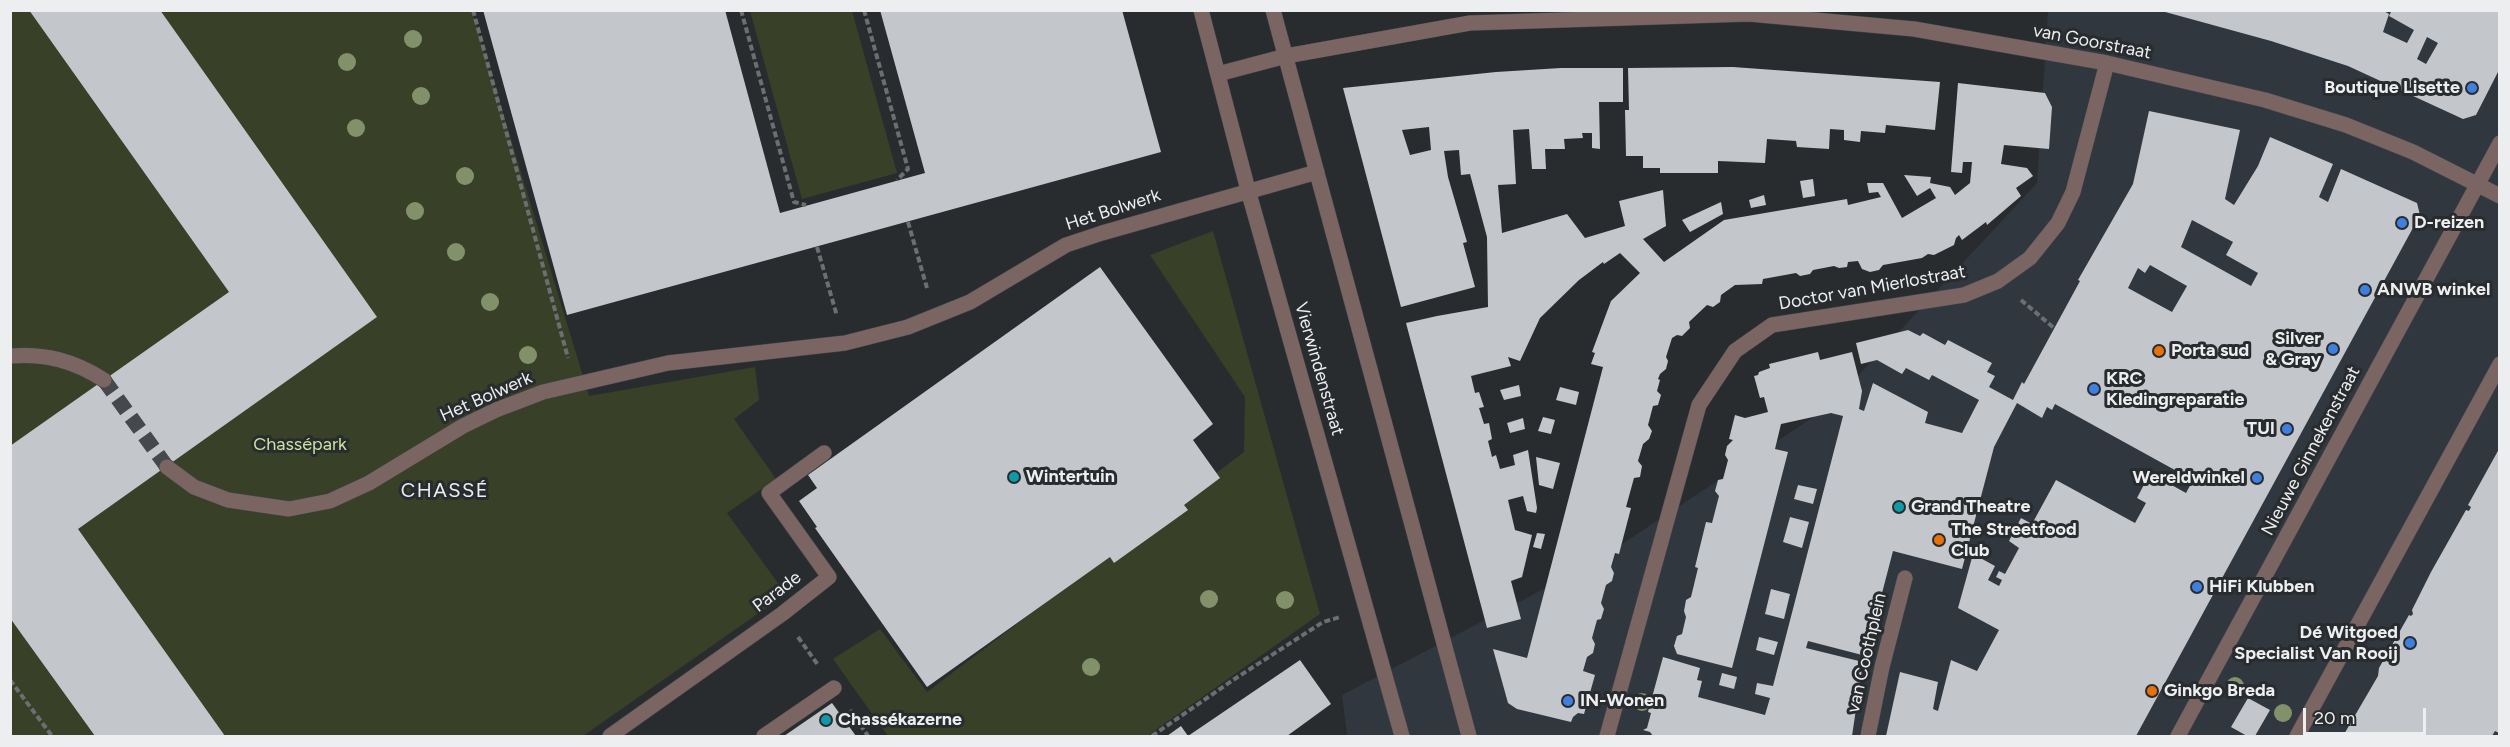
<!DOCTYPE html>
<meta charset="utf-8">
<style>
body{margin:0}
#map{position:relative;width:2510px;height:747px;overflow:hidden;background:#292c2e;font-family:Figtree,sans-serif}
canvas{display:block}
.frame{position:absolute;inset:0;border:12px solid #eceef0;pointer-events:none}
.scale{position:absolute;left:2303px;top:708px;width:123px;height:27px;box-sizing:border-box;border:3px solid #eceef0;border-top:0;padding-left:8px;font-size:18px;line-height:21px;white-space:nowrap;color:#eceef0;-webkit-text-stroke:4px #292c2e;paint-order:stroke}
</style>
<div id="map">
<canvas width="2510" height="747"></canvas>
<div class="frame"></div>
<div class="scale">20 m</div>
</div>
<script>
const g = document.querySelector('canvas').getContext('2d');
g.lineJoin = 'round';
function fillPath(path, color) { g.fillStyle = color; g.fill(path, 'evenodd'); }
function trace(path, color, width, dash) { g.strokeStyle = color; g.lineWidth = width; g.lineCap = dash ? 'butt' : 'round'; g.setLineDash(dash || []); g.stroke(path); }
function drawText(font, color, halo, rows, align = 'center') {
  g.font = font + ' Figtree,sans-serif'; g.lineWidth = 6; g.setLineDash([]); g.textBaseline = 'middle'; g.strokeStyle = halo; g.fillStyle = color; for (const [text, x, y, turn = 0] of rows) {
    g.save(); g.translate(x, y); g.rotate((+turn || 0) * Math.PI / 180); g.textAlign = isNaN(turn) ? turn : align; if (halo) g.strokeText(text, 0, 0); g.fillText(text, 0, 0); g.restore();
  }
}
const built = new Path2D(`
 M2048,11H2499L2498,736H1347L1342,695L1595,562L1830,406L2037,183Z`);
const green = new Path2D(`
 M11,11H472L589,396L755,367L759,400L734,419L776,479L727,513L786,594L583,736H11Z
 M750,11H852L897,173L802,199Z
 M1213,231L1320,614L1147,736H888L833,659L880,629L927,692L1244,452L1245,397L1150,255Z`);
const building = new Path2D(`
 M29,10H160L377,317L78,529L225,736H95L10,618V446L229,292Z
 M483,10H725L780,213L925,173L880,10H1122L1161,152L567,315Z
 M2158,10H2382L2389,14L2383,32L2407,43L2414,30L2389,16L2392,10H2499V70L2476,115L2463,119L2348,66L2271,41ZM2427,37L2438,43L2426,64L2417,59Z
 M1733,67L1940,82L1935,130L1886,125L1885,133L1861,131L1860,142L1844,140V130L1830,129L1829,149L1797,147L1796,141L1767,139L1765,163L1718,161V173H1660V168H1643V156H1626L1625,110H1629L1628,68Z
 M1561,68H1623V102H1599L1600,149L1592,148V133H1582L1583,138L1564,139L1565,149H1545L1546,169H1532L1529,129L1513,130L1516,184L1498,185L1502,233L1567,214L1585,238L1625,226L1619,201L1663,190L1666,226L1643,239L1664,262L1724,220L1847,199L1848,205L1881,197L1878,192L1869,193L1867,183H1883L1902,218L1936,198L1930,188L1917,196L1904,175L1931,177L1930,183L1950,187L1955,195L1970,183L1972,162H1963L1962,173L1951,172L1958,83L2045,93L2052,107L2049,149L2004,145L2001,164L2027,168L2033,176L2016,188L2021,196L1987,225L1986,222L1962,240L1959,235L1956,238L1954,245L1934,255L1928,254L1922,258L1883,265L1879,270L1870,272L1862,269L1858,261L1848,262L1847,267L1839,268L1834,266L1813,270L1810,274L1800,276L1796,273L1763,279L1762,284L1735,285L1721,295L1720,302L1713,307L1707,305L1689,322L1690,328L1682,336L1677,335L1672,338L1666,357L1668,361L1666,369L1660,374L1658,379L1660,380L1657,391L1661,395L1658,405L1653,406L1648,425L1652,431L1649,439L1643,444L1638,461L1642,466L1640,477L1634,478L1626,507L1631,508L1619,554L1615,553L1611,567L1614,573L1612,581L1606,585L1601,603L1604,609L1601,619L1597,620L1592,638L1595,644L1593,653L1587,657L1583,671L1595,675L1584,714L1578,713L1573,717L1571,722L1517,709L1508,703L1493,649L1527,658L1603,367L1591,364L1595,353L1592,352L1611,301L1640,273L1620,253L1604,264L1603,262L1579,280L1540,318L1520,361L1508,357L1511,366L1471,376L1475,393L1479,392L1484,407L1479,408L1484,424L1489,423L1492,439L1488,441L1492,457L1496,455L1500,469L1515,465L1513,455L1528,450L1537,508L1536,513L1527,511L1523,496L1508,500L1515,530L1532,535L1522,577L1511,581L1521,619L1487,628L1406,323L1437,316L1488,307L1487,237L1470,174L1461,175L1459,150L1444,151L1448,177L1467,242L1463,243L1475,287L1401,307L1343,88L1496,72ZM1429,127L1431,150L1410,155L1402,130Z
 M2149,111L2240,130L2225,199L2234,205L2258,166L2270,137L2333,164L2319,197L2328,202L2341,169L2417,203L2420,215L2136,736H1886L1900,672L1938,682L1933,709L1938,711L1951,660L1977,671L1999,630L1958,608L1973,554L1995,566L1988,580L1999,586L2002,580L1996,577L1999,571L2005,574L2019,548L2009,541L2021,518L2032,524L2056,480L2135,523L2146,503L2137,498L2150,473L2186,493L2193,480L2055,404L2052,410L2047,407L2042,418L2017,403L1994,447L1962,569L1893,551L1881,597L1886,599L1871,654H1867L1866,656L1808,641L1806,648L1863,662L1852,736H1653L1650,732L1643,730L1647,728L1651,713L1648,712L1663,657L1700,668L1697,680L1702,681L1698,697L1765,715L1770,698L1755,694L1757,683L1773,686L1843,416L1831,413L1781,424L1775,449L1788,452L1732,668L1677,654L1674,646L1677,636L1682,634L1686,617L1684,611L1686,600L1691,597L1698,568L1695,567L1706,522L1712,523L1719,496L1715,491L1718,480L1723,479L1728,460L1725,455L1727,446L1733,440L1729,439L1735,415L1745,418L1768,412L1764,397L1760,398L1754,376L1758,375L1759,372L1770,368L1769,364L1818,352L1820,360L1852,352L1862,391L1859,409L1864,411L1873,383L1928,412L1925,423L1962,433L1979,400L1932,375L1929,380L1906,368L1902,374L1877,360L1861,364L1856,343L1908,330L1920,336L1923,333L1945,345L1948,340L1992,363L1987,372L1995,376L1989,387L2013,400L2022,382L2024,384L2080,281L2078,280L2133,184ZM2192,220L2233,242L2226,255L2258,273L2251,286L2181,247ZM2150,265L2187,286L2172,312L2128,288L2138,268L2145,273Z
 M1813,179L1815,196L1803,198L1800,181Z
 M1764,195L1766,205L1751,208L1749,200Z
 M1721,202L1723,214L1690,232L1682,220Z
 M1100,267L1213,424L1193,440L1220,478L1184,505L1188,510L1114,563L1110,557L927,687L815,528L817,527L799,501L817,488L808,475Z
 M1519,385L1521,396L1504,400L1500,390Z
 M1560,387L1579,392L1576,405L1556,400Z
 M1543,417L1555,420L1551,434L1538,431Z
 M1523,418L1525,429L1510,433L1507,423Z
 M2499,449V733L2495,731L2492,736H2343L2378,676L2379,668L2409,615L2411,616L2413,614L2412,610L2431,572L2466,510L2469,511L2471,507L2468,505Z
 M1536,457L1560,463L1553,489L1539,485Z
 M1798,485L1817,489L1813,504L1794,499Z
 M1790,517L1809,522L1802,548L1783,542Z
 M1537,533L1545,534L1541,549L1533,547Z
 M1771,589L1790,594L1784,619L1765,614Z
 M1759,637L1778,642L1774,655L1756,650Z
 M1300,660L1331,704L1287,736H1167L1181,726L1188,736Z
 M1722,673L1737,677L1734,689L1719,685Z
 M2248,698L2270,710L2255,736H2247L2231,727Z
 M832,703L856,736H784Z`);
const minorTunnel = new Path2D(`
 M104,380L167,467`);
const path = new Path2D(`
 M473,10L568,358
 M741,10L794,202L806,205
 M864,10L908,169L897,180
 M908,222L927,288
 M817,247L837,316
 M2021,300L2054,328
 M798,637L818,665
 M10,680L52,736
 M850,710L868,736
 M1152,736L1233,680L1323,622L1340,617`);
const minor = new Path2D(`
 M1201,10L1248,190L1402,736
 M1273,10L1469,736
 M1218,74L1286,56L1470,23L1749,14L1914,29L2107,63L2265,100L2346,125L2413,152L2500,196
 M10,356C46,353 74,361 104,380
 M167,467L194,487L228,500L289,509L330,501L369,483L463,426L496,410L543,392L668,363L845,343L908,327L970,302L1066,245L1102,233L1317,172
 M610,736L782,614L829,577L769,493L824,453
 M764,736L834,688
 M1607,736L1699,405L1735,351L1772,325L1964,295L1998,281L2030,258L2058,223L2073,192L2107,63
 M1868,736L1882,667L1905,578
 M2178,736L2500,143
 M2297,736L2500,364`);
const trees = [
 [413,39],
 [347,62],
 [421,96],
 [356,128],
 [465,176],
 [415,211],
 [456,252],
 [490,302],
 [528,355],
 [1209,599],
 [1285,600],
 [1091,667],
 [2235,686],
 [1642,702],
 [2283,713]
];
const markers = [
 [2472,88,6,"#3f7fe0"],
 [2402,223,6,"#3f7fe0"],
 [2365,290,6,"#3f7fe0"],
 [2333,349,6,"#3f7fe0"],
 [2159,351,6,"#e8710a"],
 [2094,389,6,"#3f7fe0"],
 [2287,429,6,"#3f7fe0"],
 [1014,477,6,"#0f9aa8"],
 [2257,478,6,"#3f7fe0"],
 [1899,507,6,"#0f9aa8"],
 [1939,540,6,"#e8710a"],
 [2197,587,6,"#3f7fe0"],
 [2410,643,6,"#3f7fe0"],
 [2152,691,6,"#e8710a"],
 [1568,701,6,"#3f7fe0"],
 [826,720,6,"#0f9aa8"]
];
const streetNames = [
 ["van Goorstraat",2092,42,11],
 ["Het Bolwerk",1113,210,-18],
 ["Doctor van Mierlostraat",1872,288,-10],
 ["Vierwindenstraat",1319,369,74],
 ["Het Bolwerk",486,397,-24],
 ["Nieuwe Ginnekenstraat",2311,451,-62],
 ["Parade",777,592,-37],
 ["van Coothplein",1867,653,-77]
];
const poiNames = [
 ["Boutique Lisette",2460,88,"right"],
 ["D-reizen",2414,223],
 ["ANWB winkel",2377,290],
 ["Silver",2321,339,"right"],
 ["& Gray",2321,360,"right"],
 ["Porta sud",2171,351],
 ["KRC",2106,379],
 ["Kledingreparatie",2106,400],
 ["TUI",2275,429,"right"],
 ["Wintertuin",1026,477],
 ["Wereldwinkel",2245,478,"right"],
 ["Grand Theatre",1911,507],
 ["The Streetfood",1951,530],
 ["Club",1951,551],
 ["HiFi Klubben",2209,587],
 ["Dé Witgoed",2398,633,"right"],
 ["Specialist Van Rooij",2398,654,"right"],
 ["Ginkgo Breda",2164,691],
 ["IN-Wonen",1580,701],
 ["Chassékazerne",838,720]
];
const parkNames = [
 ["Chassépark",300,445]
];
const neighbourhoodNames = [
 ["CHASSÉ",445,491]
];
fillPath(built, '#30373e');
fillPath(green, '#384028');
fillPath(building, '#c3c6ca');
trace(minorTunnel, '#46494b', 15, [15, 8]);
trace(minor, '#444749', 16);
trace(path, '#6c6f71', 4, [6, 3]);
trace(minor, '#7b6563', 15);
g.fillStyle = '#83916b';
for (const [x, y] of trees) { g.beginPath(); g.arc(x, y, 9, 0, 2 * Math.PI); g.fill(); }
for (const [x, y, r, color] of markers) { const dot = new Path2D(); dot.arc(x, y, r, 0, 2 * Math.PI); g.fillStyle = color; g.fill(dot); trace(dot, '#292c2e', 2); }
drawText('18px', '#eceef0', '#292c2e', streetNames);
drawText('bold 18px', '#eceef0', '#292c2e', poiNames, 'left');
drawText('18px', '#cce39d', '#292c2e', parkNames);
g.letterSpacing = '1.5px';
drawText('20px', '#eceef0', '#292c2e', neighbourhoodNames);
g.letterSpacing = '0px';
</script>
